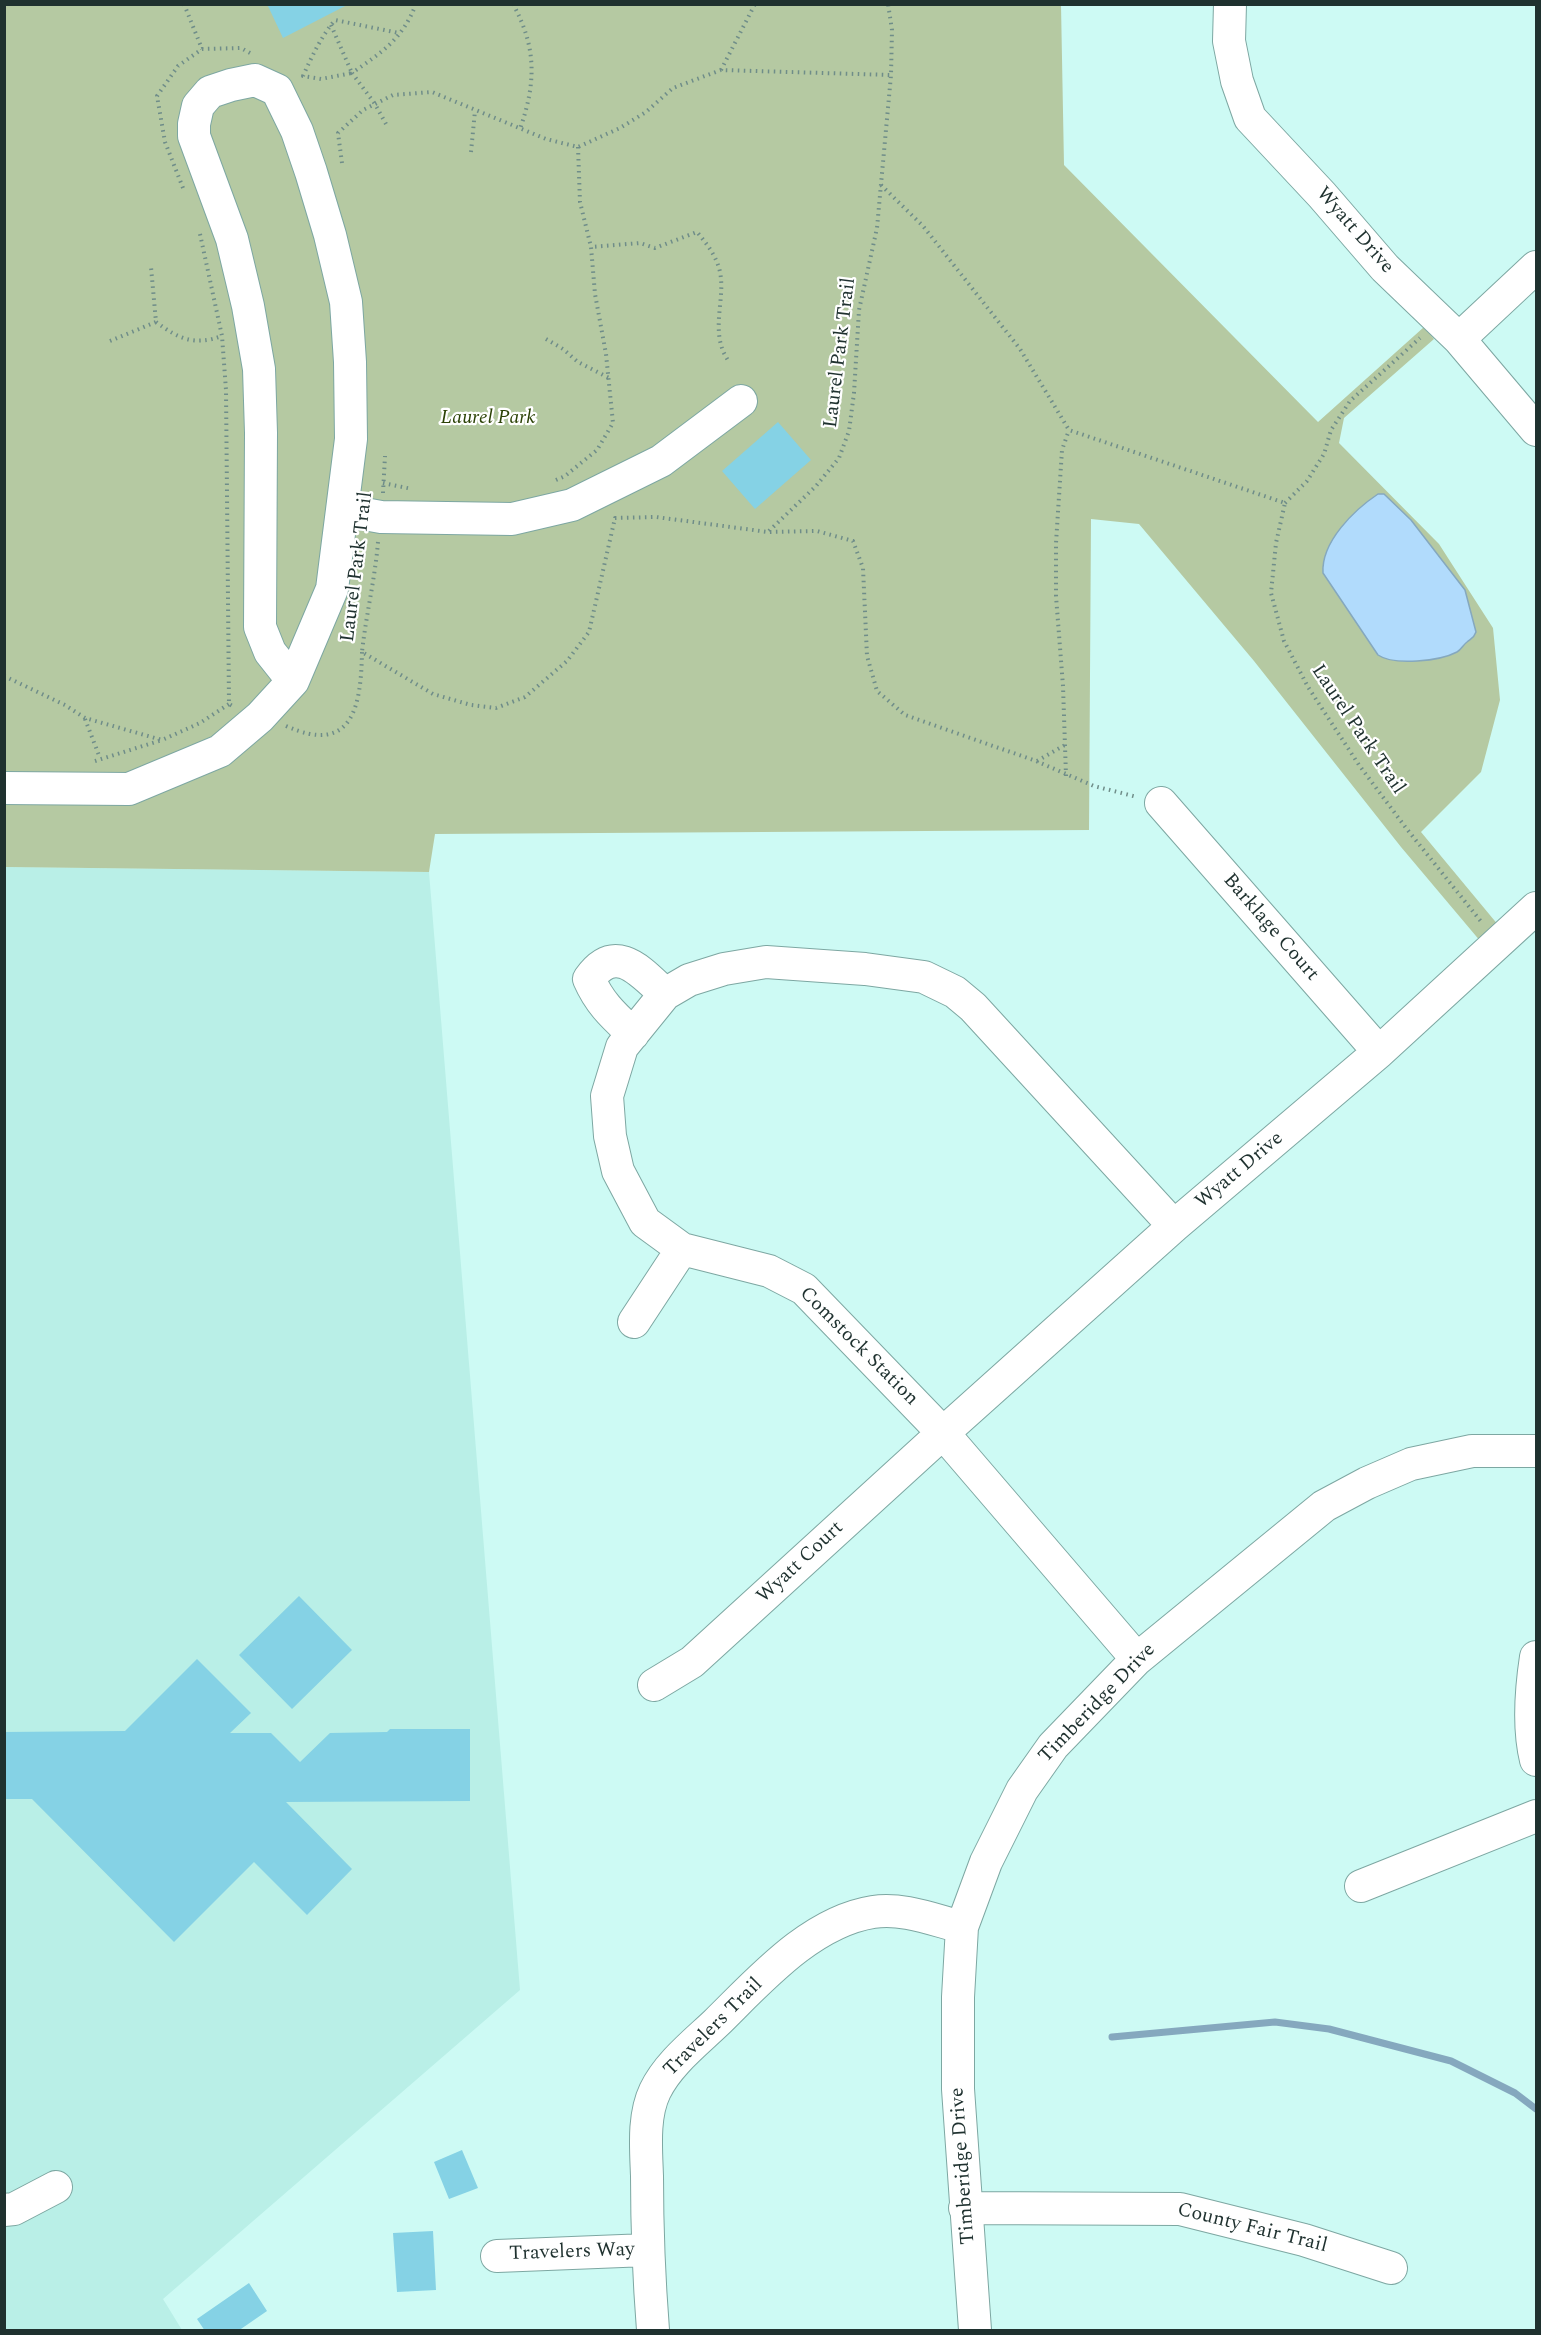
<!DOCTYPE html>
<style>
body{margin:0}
#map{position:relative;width:1541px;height:2335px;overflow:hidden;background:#cdfaf4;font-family:Spectral,serif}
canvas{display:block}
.frame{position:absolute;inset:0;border:6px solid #1f312f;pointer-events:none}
</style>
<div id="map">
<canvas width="1541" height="2335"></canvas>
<div class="frame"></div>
</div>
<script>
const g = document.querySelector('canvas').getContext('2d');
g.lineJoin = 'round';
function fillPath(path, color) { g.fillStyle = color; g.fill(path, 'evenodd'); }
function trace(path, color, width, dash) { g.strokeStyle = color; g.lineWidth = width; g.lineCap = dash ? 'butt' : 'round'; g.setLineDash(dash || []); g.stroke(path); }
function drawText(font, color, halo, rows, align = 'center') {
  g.font = font + ' Spectral,serif'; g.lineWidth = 4.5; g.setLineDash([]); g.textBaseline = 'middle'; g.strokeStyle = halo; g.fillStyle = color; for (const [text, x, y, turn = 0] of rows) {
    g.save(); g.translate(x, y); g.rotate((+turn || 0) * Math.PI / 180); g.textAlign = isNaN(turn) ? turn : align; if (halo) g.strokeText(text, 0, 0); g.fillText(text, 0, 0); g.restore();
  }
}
const built = new Path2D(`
 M5,867L429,872L520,1990L163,2299L182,2330H5Z`);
const green = new Path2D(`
 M5,5H1061L1064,165L1318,422L1424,327L1434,339L1344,418L1339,443L1439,544L1493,628L1500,700L1481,772L1421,832L1499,926L1481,942L1401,847L1254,661L1139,524L1091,519L1089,830L435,834L429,872L5,867Z`);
const water = new Path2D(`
 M1378,494H1384L1411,520L1465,590L1476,632C1474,638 1472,638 1467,642C1463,645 1461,650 1457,652C1440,661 1394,666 1378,655L1323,573C1321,542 1354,510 1378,494Z`);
const stream = new Path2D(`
 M1112,2037L1275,2022L1329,2029L1451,2061L1515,2093L1536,2109`);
const building = new Path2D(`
 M267,4H349L283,38Z
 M778,422L811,460L755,509L722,471Z
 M299,1596L352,1650L292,1709L239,1655Z
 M197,1659L251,1713L230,1733H271L300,1762L330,1733L387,1732L390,1729H470V1801L286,1802L352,1869L307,1915L254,1862L174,1942L32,1799H4V1732L125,1731Z
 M462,2150L478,2188L449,2199L434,2162Z
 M433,2231L436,2290L397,2292L393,2233Z
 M249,2283L267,2311L238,2331H205L197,2319Z`);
const path = new Path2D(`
 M184,4L202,49
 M513,4C537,48 536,83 520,129
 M331,25L352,73L321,79L303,76C312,56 321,37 335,20L399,33
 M721,70L755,4
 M386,124L375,104L352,73C382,52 402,40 416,4
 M578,147L580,202L591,247
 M471,152L475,111
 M342,163L338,133L363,110L393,95L432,92L546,139L578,147L620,128L646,112L673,88L721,70L891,75
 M881,185L923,226L1020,349L1069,430L1285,503L1276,543L1271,593L1284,641L1308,687L1359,765L1406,828L1483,924
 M183,188L165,142L157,96L178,66L202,49L241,48L250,53
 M200,234L222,336L226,390L229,704L234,707
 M156,322C179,339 194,346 222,336
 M546,339L563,349L578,362L609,378
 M110,341L156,322L151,267
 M556,480L565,476L597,450L613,423L606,354L595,294L591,247L640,243L655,248L697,232C707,244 717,257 720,272C726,301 708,334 730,363
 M383,483L412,489
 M383,493L385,456
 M1285,503L1307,481L1324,454L1331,430L1350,401L1420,338
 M769,531L816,486L839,458L849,431L854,393L859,310L877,228L891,75L892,30L888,4
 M378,542C375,579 366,615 362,652L433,694L471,705L496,708L525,697L567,661L589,632L615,518L656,517L768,532L817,531L853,541L863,568L867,656L877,691L905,715L1036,761L1094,786L1137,797
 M4,676L65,705L85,718L162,740L200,723L229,704
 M85,719L100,758
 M286,726C353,756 361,706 362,652
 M95,761L162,740
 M1037,761L1065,745
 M1066,776L1063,686L1056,596V543L1062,450L1069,430`);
const minor = new Path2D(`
 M1230,4L1229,41L1237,81L1250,118L1322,195L1385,268L1459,339L1536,430
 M1459,339L1536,267
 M342,510L381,517L512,519L572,505L661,461L741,401
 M4,788L129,789L220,751L260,717L293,681L332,589L351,439L350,362L346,302L330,235L311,172L297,131L277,90L255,80L231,85L210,92L198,106L194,124V136L232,239L248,306L259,369L261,433L260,627L270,652L293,681
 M1161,803L1379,1052
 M633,1034C614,1016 600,1004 589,979C616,941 641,972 665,994
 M634,1322L682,1249
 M1536,1657C1531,1690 1528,1728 1536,1760
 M1137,1659L943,1433L804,1289L769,1271L682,1249L645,1222L618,1171L610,1136L607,1096L622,1047L665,994L689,980L724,969L766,962L865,969L924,977L955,992L973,1007L1174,1226
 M654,1685L692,1662L943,1433L1174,1226L1379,1052L1536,908
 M1361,1886L1536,1816
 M965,2208L1180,2209L1304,2240L1391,2268
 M4,2210L14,2209L56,2187
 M497,2256L647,2250
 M653,2330C649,2279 647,2228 647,2176C646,2148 643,2116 655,2091C668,2064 695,2043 716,2023C759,1981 810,1922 873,1912C902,1907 934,1920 962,1927
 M975,2330L958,2089V1997L962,1927L986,1862L1022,1790L1053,1746L1137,1659L1324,1506L1367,1483L1411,1464L1472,1451H1536`);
const streetNames = [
 ["Wyatt Drive",1354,231,49],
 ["Laurel Park Trail",841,353,-83],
 ["Laurel Park Trail",358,567,-83],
 ["Laurel Park Trail",1357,730,56],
 ["Barklage Court",1270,928,49],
 ["Wyatt Drive",1240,1171,-40],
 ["Comstock Station",858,1347,45],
 ["Wyatt Court",801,1563,-43],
 ["Timberidge Drive",1098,1704,-46],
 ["Travelers Trail",714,2028,-45],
 ["Timberidge Drive",964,2166,-94],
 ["County Fair Trail",1252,2229,14],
 ["Travelers Way",572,2253,-2]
];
const parkNames = [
 ["Laurel Park",488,419]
];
fillPath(built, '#b9efe7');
fillPath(green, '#b5c9a2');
fillPath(water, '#b1dbfc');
trace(water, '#85a8be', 1.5);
trace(stream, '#85a8be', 7);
fillPath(building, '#85d2e5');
trace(minor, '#7da7a2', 34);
trace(path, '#6f8d89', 4, [1.5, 4.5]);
trace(minor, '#fff', 32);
drawText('20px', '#1f312f', '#fff', streetNames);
drawText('italic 20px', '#2b4205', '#fff', parkNames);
</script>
